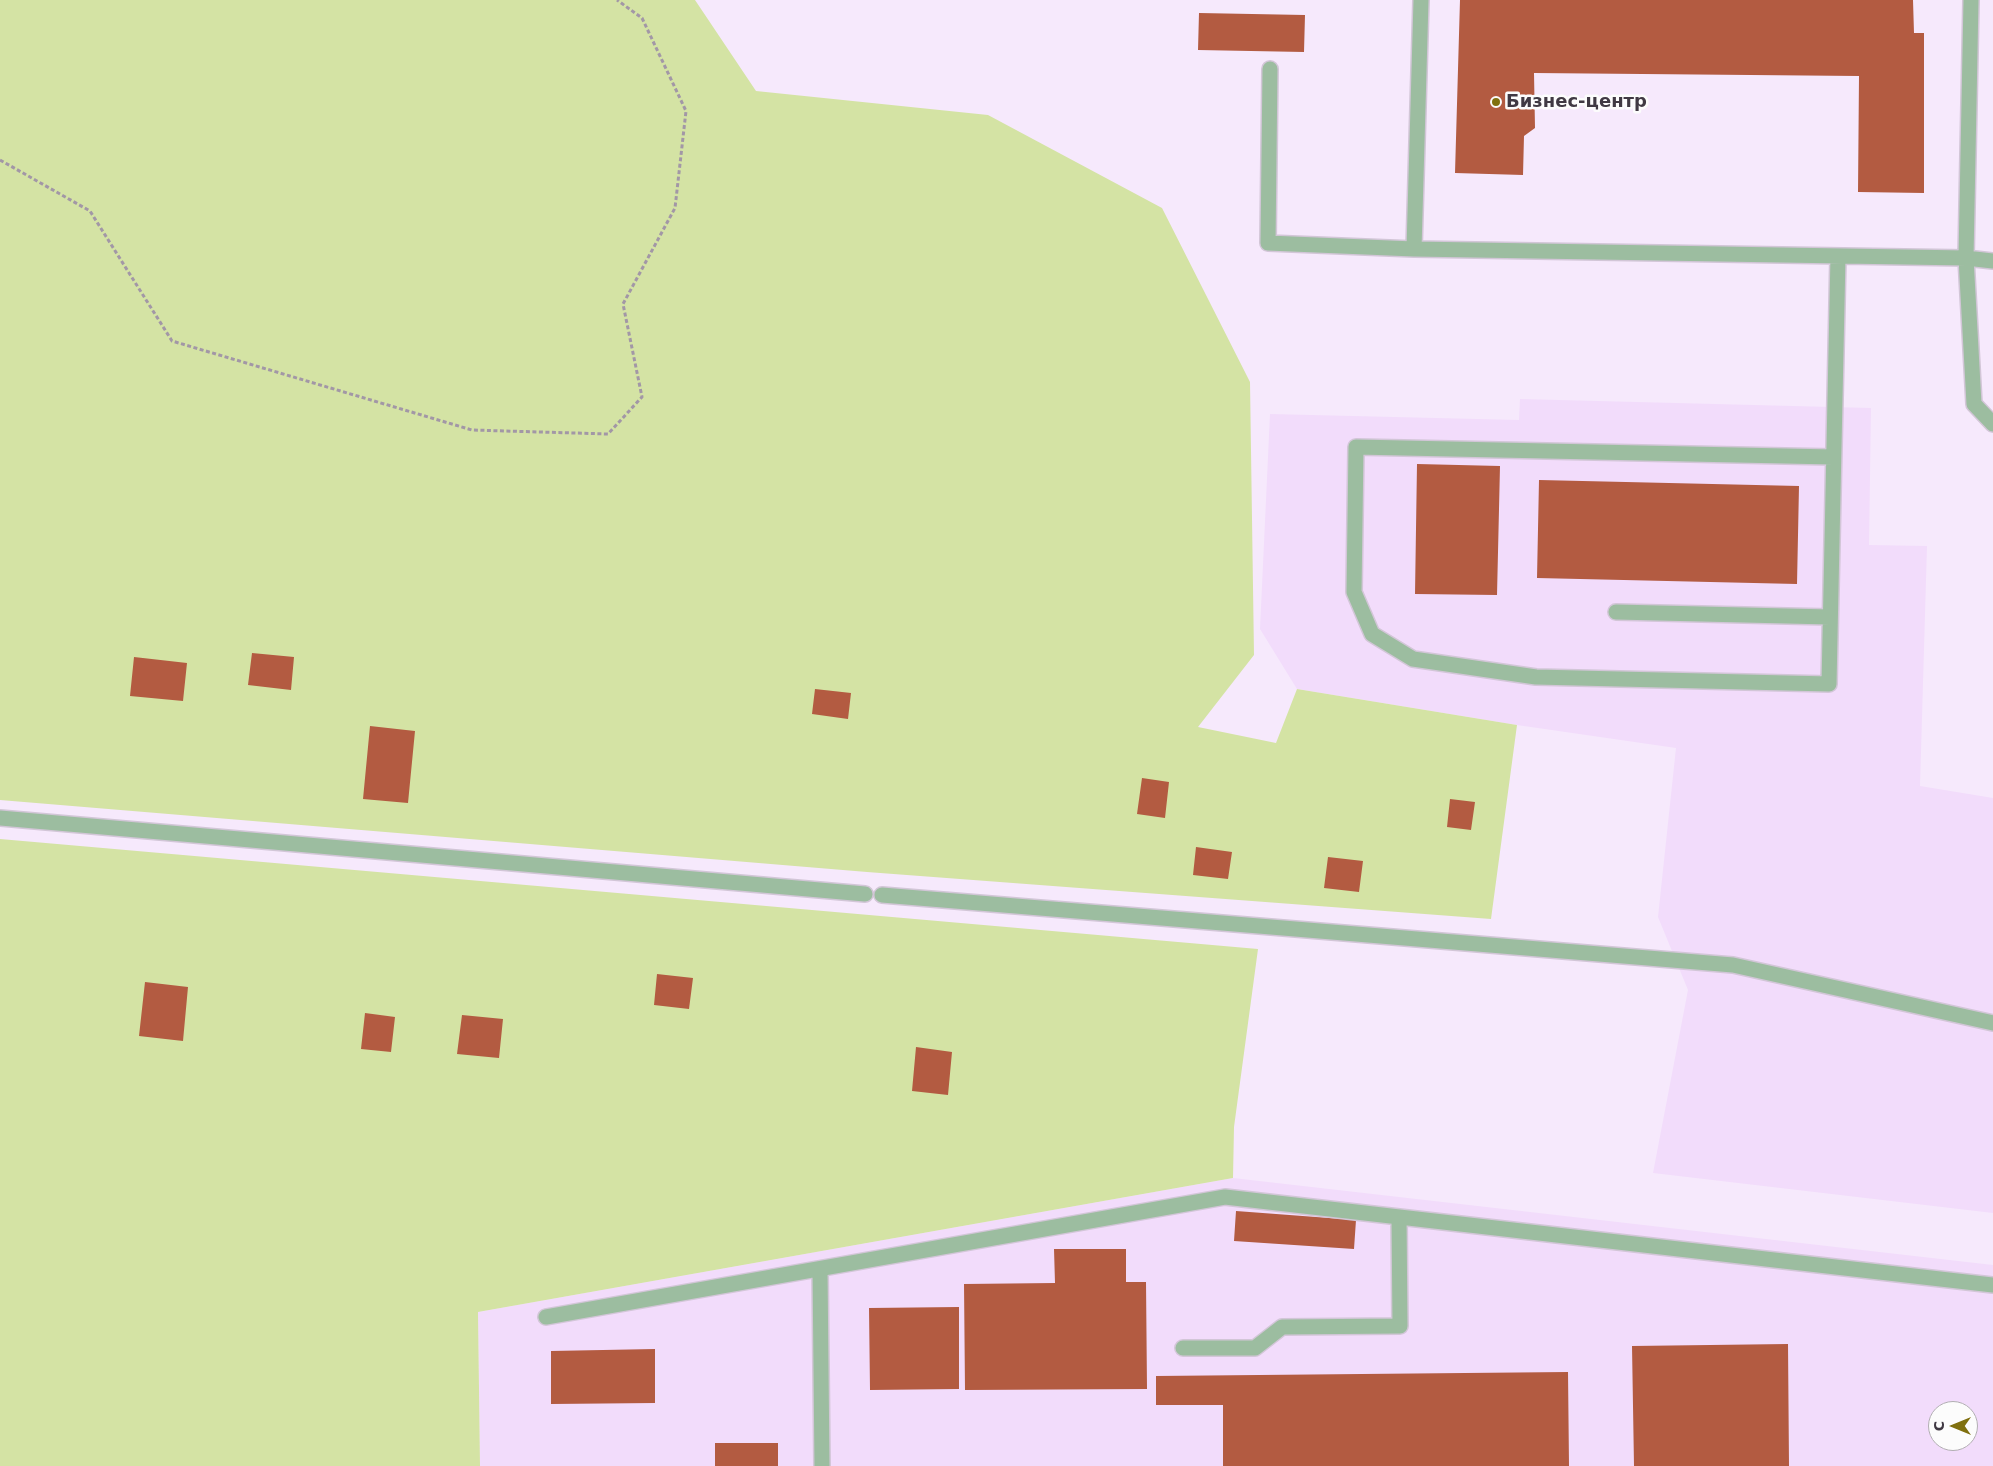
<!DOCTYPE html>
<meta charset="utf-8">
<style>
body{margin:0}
#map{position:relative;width:1993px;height:1466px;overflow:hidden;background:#f6e9fc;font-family:"DejaVu Sans",sans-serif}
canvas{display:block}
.north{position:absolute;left:1928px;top:1401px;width:50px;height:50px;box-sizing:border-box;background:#fcfcfc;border:1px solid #b1aeb2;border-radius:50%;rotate:270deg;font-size:14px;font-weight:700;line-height:20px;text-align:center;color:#403943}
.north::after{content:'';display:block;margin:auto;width:18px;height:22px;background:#80700f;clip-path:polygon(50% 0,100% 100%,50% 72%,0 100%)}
</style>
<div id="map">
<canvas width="1993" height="1466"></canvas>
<div class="north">С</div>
</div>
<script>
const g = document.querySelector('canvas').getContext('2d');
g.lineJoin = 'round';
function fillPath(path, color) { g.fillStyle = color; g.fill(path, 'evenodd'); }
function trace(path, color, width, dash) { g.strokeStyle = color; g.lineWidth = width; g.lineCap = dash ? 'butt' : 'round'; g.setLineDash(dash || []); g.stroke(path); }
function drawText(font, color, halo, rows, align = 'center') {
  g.font = font + ' "DejaVu Sans",sans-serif'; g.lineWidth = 5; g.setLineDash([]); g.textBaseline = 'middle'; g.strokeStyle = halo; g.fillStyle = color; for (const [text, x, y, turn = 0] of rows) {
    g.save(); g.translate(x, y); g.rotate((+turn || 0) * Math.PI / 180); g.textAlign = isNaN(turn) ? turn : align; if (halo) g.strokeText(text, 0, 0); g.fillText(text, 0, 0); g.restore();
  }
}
const built = new Path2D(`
 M1520,399L1871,408L1869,545L1927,546L1920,786L1993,798V1213L1653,1173L1688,990L1658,917L1676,748L1517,725L1297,689L1260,629L1270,414L1519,420Z
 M1233,1178L1993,1265V1466H480L478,1312ZM1938,1411H1968V1441H1938Z`);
const green = new Path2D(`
 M0,0H695L756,91L988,115L1162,208L1250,382L1254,655L1198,727L1276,743L1297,689L1517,725L1491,919L867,872L0,800Z
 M0,839L1258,949L1234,1127L1233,1178L478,1312L480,1466H0Z`);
const building = new Path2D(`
 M1460,0H1913L1914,33H1924V193L1858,192L1859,76L1534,73L1535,128L1524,136L1523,175L1455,173Z
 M1199,13L1305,15L1304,52L1198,50Z
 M1417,464L1500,466L1497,595L1415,594Z
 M1539,480L1799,486L1797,584L1537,578Z
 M252,653L294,657L291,690L248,685Z
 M134,657L187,663L183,701L130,696Z
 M815,689L851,693L848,719L812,714Z
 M370,726L415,731L408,803L363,799Z
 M1142,778L1169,782L1165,818L1137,814Z
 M1450,799L1475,802L1471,830L1447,827Z
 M1196,847L1232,852L1228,879L1193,875Z
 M1328,857L1363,861L1359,892L1324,888Z
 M657,974L693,978L689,1009L654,1005Z
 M145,982L188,987L183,1041L139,1036Z
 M365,1013L395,1017L391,1052L361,1049Z
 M462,1015L503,1019L499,1058L457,1054Z
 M916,1047L952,1052L948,1095L912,1091Z
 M1236,1211L1356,1220L1354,1249L1234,1241Z
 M1054,1249H1126V1282H1146L1147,1389L965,1390L964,1284L1055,1283Z
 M959,1307V1389L870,1390L869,1308Z
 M1788,1344L1789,1466H1634L1632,1346Z
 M655,1349V1403L551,1404V1351Z
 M1568,1372L1569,1466H1223V1405H1156V1376Z
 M715,1443H778V1466H715Z`);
const path = new Path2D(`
 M0,160L90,211L172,341L472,430L608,434L642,397L623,304L675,208L686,111L642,18L617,0`);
const minor = new Path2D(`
 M1270,69L1268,243L1414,249L1421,0
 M1414,249L1966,258L1971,0
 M1993,261L1966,258L1974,404L1993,424
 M1833,457L1356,447L1354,592L1372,634L1413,659L1536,677L1829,684L1838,256
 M1616,612L1830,617
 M0,818L865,894
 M882,895L1733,965L1993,1023
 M820,1269L822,1466
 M546,1317L1225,1197L1993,1285
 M1183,1348H1255L1282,1327L1400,1326L1399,1217`);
const markers = [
 [1496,102,5,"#80700f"]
];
const poiNames = [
 ["Бизнес-центр",1506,102]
];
fillPath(built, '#f2dcfb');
fillPath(green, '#d4e3a4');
fillPath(building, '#b35b41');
trace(minor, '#d2c6d7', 18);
trace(path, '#a297a6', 3, [4, 2.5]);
trace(minor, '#9cbda0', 15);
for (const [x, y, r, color] of markers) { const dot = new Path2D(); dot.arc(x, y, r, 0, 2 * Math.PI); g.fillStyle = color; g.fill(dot); trace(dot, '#fcfcfc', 2); }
drawText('bold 18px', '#403943', '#fcfcfc', poiNames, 'left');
</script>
